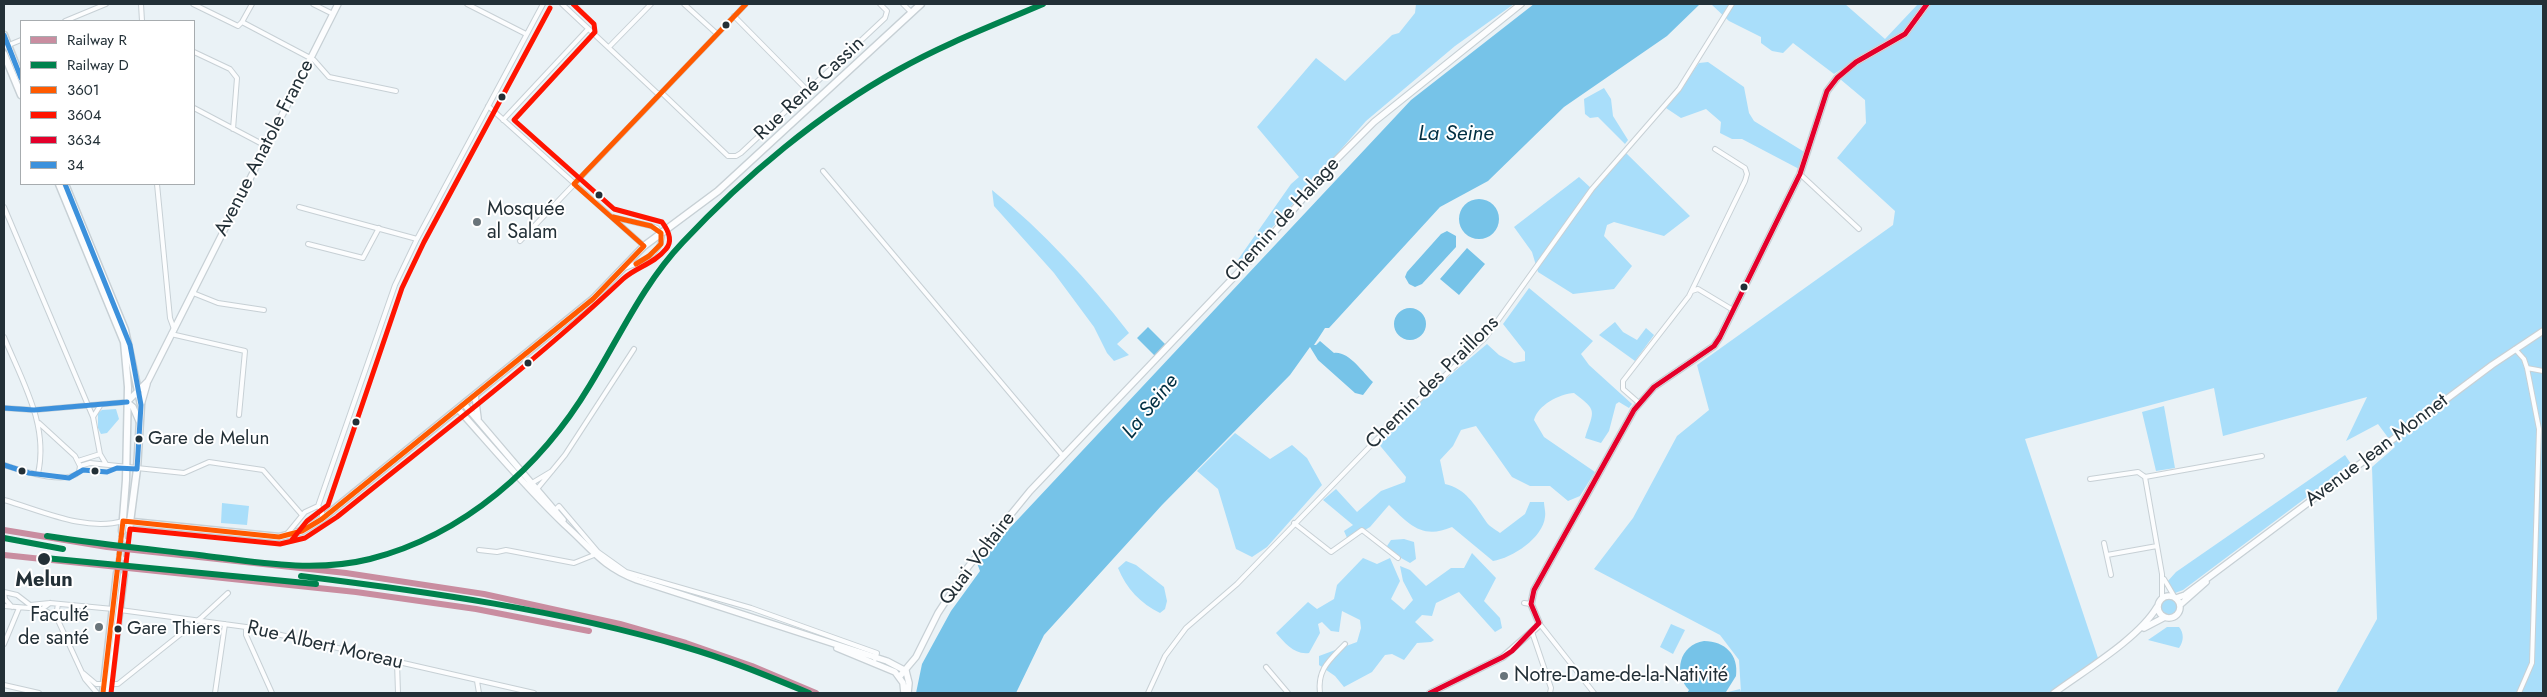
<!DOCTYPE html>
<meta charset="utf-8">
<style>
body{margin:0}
#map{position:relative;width:2547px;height:697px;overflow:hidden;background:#eaf2f6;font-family:Jost,sans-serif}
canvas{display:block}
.frame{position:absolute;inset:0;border:5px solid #233037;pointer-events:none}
.legend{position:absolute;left:20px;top:20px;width:175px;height:165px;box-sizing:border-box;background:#fff;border:1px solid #a7acaf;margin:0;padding:6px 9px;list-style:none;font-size:15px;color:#233037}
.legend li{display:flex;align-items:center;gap:10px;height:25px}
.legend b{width:25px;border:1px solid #a7acaf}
</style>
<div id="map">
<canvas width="2547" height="697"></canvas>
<div class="frame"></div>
<ul class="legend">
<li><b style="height:6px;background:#c98da0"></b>Railway R</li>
<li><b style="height:6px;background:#00824e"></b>Railway D</li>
<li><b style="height:6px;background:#ff5a00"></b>3601</li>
<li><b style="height:6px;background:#ff1400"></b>3604</li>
<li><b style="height:6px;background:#e4002b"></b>3634</li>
<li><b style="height:6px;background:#3c91dc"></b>34</li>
</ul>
</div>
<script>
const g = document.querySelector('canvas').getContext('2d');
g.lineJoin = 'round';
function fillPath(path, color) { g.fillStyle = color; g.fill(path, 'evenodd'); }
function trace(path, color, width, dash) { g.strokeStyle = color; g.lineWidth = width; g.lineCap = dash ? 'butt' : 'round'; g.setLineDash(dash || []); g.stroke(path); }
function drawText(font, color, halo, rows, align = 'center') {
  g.font = font + ' Jost,sans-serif'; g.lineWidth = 4; g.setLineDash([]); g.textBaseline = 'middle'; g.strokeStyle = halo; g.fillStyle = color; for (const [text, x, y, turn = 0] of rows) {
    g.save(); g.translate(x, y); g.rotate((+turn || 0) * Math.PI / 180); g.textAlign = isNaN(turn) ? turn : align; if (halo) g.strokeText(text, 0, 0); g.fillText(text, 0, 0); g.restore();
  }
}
const green = new Path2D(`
 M1416,4H1514L1455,46L1366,121L1241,263L1237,261L1291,184L1299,177L1257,127L1316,58L1345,81L1392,35L1399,33L1415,13Z
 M1711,4H1845L1885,39L1918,4H2543V693H2336L2377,619L2372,467L2395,447L2378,424L2346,441L2367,397L2223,436L2214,388L2025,439L2098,658L2058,693H1724L1740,689L1741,692L1739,660L1720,635L1594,569L1633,518L1677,436L1709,410L1697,365L1893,225L1895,211L1837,158L1866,123L1865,100L1840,79L1873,49L1834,74L1793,43L1783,53L1772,51L1761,43V37L1729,21Z
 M1708,62L1744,87L1749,113L1754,121L1806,153L1801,170L1742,139H1732L1720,133L1721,122L1706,109L1681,118L1666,108L1699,63Z
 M1604,88L1611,99L1613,116L1628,140L1625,144L1598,117L1590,118L1585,114L1584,99Z
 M1623,150L1690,216L1664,236L1614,222L1607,225L1604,236L1632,266L1614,289L1573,294L1538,272L1532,252L1514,227L1579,177L1592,189Z
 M992,190C1044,232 1088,280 1129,333L1117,344L1129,355L1114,361L1107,353L1094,327L1054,273L994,206Z
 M1529,288L1593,341L1581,354L1589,365L1632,404L1629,408L1619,402L1616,404L1609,431L1601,443L1585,438C1594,410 1598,411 1574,393C1559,394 1538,405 1534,420L1544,437L1595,472L1580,496L1568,501L1550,486H1530L1512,477L1476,426L1461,430L1453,446L1440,460L1445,484C1466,489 1474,504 1485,520C1488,526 1495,529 1500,533L1525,514L1530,502H1544C1544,506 1546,513 1545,517C1543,538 1512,558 1493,561L1452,527C1422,540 1409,524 1389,505L1370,527L1348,540L1344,531L1353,525L1323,500L1336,489L1357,512L1381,491L1405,482L1406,477L1377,442L1410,409L1487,344L1499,355L1514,363L1525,361V352L1503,324Z
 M1615,322L1623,332L1637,340L1646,328L1654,335L1635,361L1599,335Z
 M2164,406L2175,468L2156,471L2142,412Z
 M116,409L119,419L107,433L101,434L98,428V413L102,410Z
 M1235,433L1270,459L1292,445L1307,458L1322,485L1267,547L1252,557L1236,549L1218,489L1197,471Z
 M2345,455L2351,464L2183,590L2175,593L2167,582L2176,572Z
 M222,503L249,506L247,525L221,523Z
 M1404,539L1414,542L1416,559L1410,563L1385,549L1391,540Z
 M1472,553L1496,578L1484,601L1500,618L1502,628L1495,632L1459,592L1436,603L1432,616L1422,615L1415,622L1434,640L1431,642L1417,643L1404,660L1392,654L1385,655L1372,672L1344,687L1335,676L1319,665V656L1357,642L1361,628L1360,620L1342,611L1339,632L1331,631L1322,622L1318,624L1320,633L1309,653C1294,655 1285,643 1276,633L1308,602L1317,609L1334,599L1337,585L1363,558L1377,564L1390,558L1400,581L1391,599L1404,610L1413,600L1403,581L1400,566L1410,570L1426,586L1451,568H1464Z
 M1126,561L1136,565L1164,587L1167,601L1165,609L1160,613C1141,604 1126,588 1118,568Z
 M2161 607a8 8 0 1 1 16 0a8 8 0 1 1-16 0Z
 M1671,624L1685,630L1673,654L1660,647Z
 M2167,627H2179C2184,633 2184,641 2179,648L2148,640Z`);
const water = new Path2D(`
 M1534,4H1700L1667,36L1564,107L1488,181L1440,207L1329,328H1325L1314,345H1316L1320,341L1334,353C1349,351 1363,373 1373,382L1363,395L1355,393L1318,360L1310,347L1290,375L1162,505L1044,635L1016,693H916L922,664L951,611L980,571L977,563L1411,100Z
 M1459 219a20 20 0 1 1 40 0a20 20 0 1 1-40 0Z
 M1447,231L1456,236V247L1422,284L1415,287L1409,284L1405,277L1407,272L1441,234Z
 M1467,248L1485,264L1459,295L1440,279Z
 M1394 324a16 16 0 1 1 32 0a16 16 0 1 1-32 0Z
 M1148,327L1167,346L1156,357L1137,338Z
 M1704,641C1725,641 1739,655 1736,676L1726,692L1687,693L1689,690C1673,673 1679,645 1704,641Z`);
const primaryTunnel = new Path2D(`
 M117,573L122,531
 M124,575L129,530`);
const street = new Path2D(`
 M141,4L142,21
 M193,4L238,26L242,22L314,60L329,77L396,91
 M313,4L333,14
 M467,4L526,34
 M562,4L657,93L663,94L728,156H736L741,153L885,18L887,11L880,4
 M684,4L716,33
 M903,4L911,12
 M734,16L808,91
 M65,21L106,4
 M242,22L252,4
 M4,47L21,40
 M609,47L651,4
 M194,52L230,69L237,78L233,129
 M488,106L644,246
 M194,108L266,146
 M503,120L588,29
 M823,171L1063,456
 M1800,174L1859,229
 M157,184L170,318L174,329
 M4,207L93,417L100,454L106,464
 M299,207L417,239
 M612,217L651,226L657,228L662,237C661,254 638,263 625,268
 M520,241L746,4
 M308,244L363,258L379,228
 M1692,291L1698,289L1733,310
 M193,293L218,303L264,310
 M171,334L245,351L239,415
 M4,337C22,381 49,425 38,474
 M2515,349L2524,359L2527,368L2539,429L2532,663L2519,693
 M2527,368L2543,371
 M1639,403L1623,389V381L1689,296L1745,181L1747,174L1745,168L1715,149
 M4,408L34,410L127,402
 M93,417L100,406
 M39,423L75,456L80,466
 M78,461L100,454
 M4,465C21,470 65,486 79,472L80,466L90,463L184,473L209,462L263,470L302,515
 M2145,477L2262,456
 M2090,479L2138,472L2145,477L2162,574V598
 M532,483L552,471
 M537,489L565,455L634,349
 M4,500C40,510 85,532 123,521
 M318,506L395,285L417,239L543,4
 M318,506L322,511V519
 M555,510L559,506L598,552L626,572L751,608L877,653L875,659
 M1294,523L1331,552L1362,530L1398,558
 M287,534L305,512L318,506
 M2104,543L2111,575
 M479,550L497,552L506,550L574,563L594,555
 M2107,555L2157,546
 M2164,579L2174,596
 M4,592L17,595L30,605L50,603L113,609
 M4,592L5,599L12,607
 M1524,603L1531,604
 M58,604L56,616L85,679L97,693
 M4,606L42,609L50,603
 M43,610L56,616
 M120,610L246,627L534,693
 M1539,623L1594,693
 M246,627V635L272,693
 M1532,632L1551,688L1550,693
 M4,644L19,608
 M397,662L398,693
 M1266,667L1288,693
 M83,673L96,684H118L202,617L228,593
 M477,681L479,693
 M4,685L39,693
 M215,693L225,624
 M1148,693L1165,656L1186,628L1237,584L1377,439L1486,337L1592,189L1679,89L1732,4
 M1320,693C1317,669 1330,660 1345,644`);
const secondary = new Path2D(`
 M475,395L478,418
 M464,404L563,520
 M141,405L147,384
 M458,409C493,448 527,489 565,525C592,549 601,566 637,580L887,661L906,671
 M139,421L133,407L127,402L148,381L338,4
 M2158 607a11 11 0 1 1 22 0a11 11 0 1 1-22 0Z
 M2176,598L2185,595L2492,365L2543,331
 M2180,605L2206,582
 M2144,628L2165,617
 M837,648L895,672L903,683L904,693
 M906,671L909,683L908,693
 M900,676L916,657L938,613L968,567L1030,491L1253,257L1335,161L1374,122L1521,4
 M1430,693L1503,657L1537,627L1539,623L1531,604L1534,590L1634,410L1654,387L1714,346L1720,337L1800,174L1827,91L1837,78L1856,62L1905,34L1927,4
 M2054,693C2085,670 2138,639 2157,607`);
const primary = new Path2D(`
 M4,35L21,78
 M4,54L21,95
 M59,184L124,342L128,387L126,480L122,531
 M65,184L125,330L141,405L137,469L129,530
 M123,521L279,537L302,531L322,519L593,299L644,246L718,191L921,4
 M103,693L117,573
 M109,693L124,575`);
const bus1 = new Path2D(`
 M574,184L746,4
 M613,217L651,226L661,233V244L649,256L636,264
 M103,693L123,521L279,537L302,531L322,519L593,299L644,246L574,184`);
const bus2 = new Path2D(`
 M291,541L307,521L328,505L402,288L424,242L550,8
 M111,693L130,529L280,544L305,538L337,517C433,439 533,364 623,279C636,267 654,264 666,249C673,241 668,230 662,222L614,209L514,120L595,32L594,24L573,4`);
const bus3 = new Path2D(`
 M1539,623L1531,604L1534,590L1634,410L1654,387L1714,346L1720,337L1800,174L1827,91L1837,78L1856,62L1905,34L1927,4
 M1430,693L1503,657L1512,651L1539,623`);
const bus4 = new Path2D(`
 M4,35L21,78
 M65,184L130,345L141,405L137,469
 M4,408L34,410L127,402
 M4,465L29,473L69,478L83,470L107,472L117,468L137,469`);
const rail1 = new Path2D(`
 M4,530L107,547L346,573L484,594L620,624L686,643L752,666L816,693
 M4,555L356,592L476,609L589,631`);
const rail2 = new Path2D(`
 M47,536C98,544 148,549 199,555C255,562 314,573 370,559C464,535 541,467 590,385C620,336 643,284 683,242C744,177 820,113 898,70C944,44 994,25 1043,4
 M4,538L63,549
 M45,558L316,584
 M301,576C430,592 559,610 685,647C727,659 768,676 809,693`);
const markers = [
 [726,25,4.5,"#233037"],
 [502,97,4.5,"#233037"],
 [599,195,4.5,"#233037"],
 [477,222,5,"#69747a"],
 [1744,287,4.5,"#233037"],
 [528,363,4.5,"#233037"],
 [356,422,4.5,"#233037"],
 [139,439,4.5,"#233037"],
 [22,471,4.5,"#233037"],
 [95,471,4.5,"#233037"],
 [44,559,7,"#233037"],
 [99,627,5,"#69747a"],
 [118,629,4.5,"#233037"],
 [1504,676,5,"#69747a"]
];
const busNames = [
 ["Gare de Melun",148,439],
 ["Gare Thiers",127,629]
];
const streetNames = [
 ["Rue René Cassin",810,89,-43],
 ["Avenue Anatole France",265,148,-63],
 ["Chemin de Halage",1283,220,-48],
 ["Chemin des Praillons",1433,383,-45],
 ["Avenue Jean Monnet",2377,451,-37],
 ["Quai Voltaire",978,559,-53],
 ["Rue Albert Moreau",325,646,13]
];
const poiNames = [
 ["Mosquée",487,210],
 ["al Salam",487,233],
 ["Faculté",89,616,"right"],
 ["de santé",89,639,"right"],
 ["Notre-Dame-de-la-Nativité",1514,676]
];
const stopNames = [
 ["Melun",44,581]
];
const waterNames = [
 ["La Seine",1456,135],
 ["La Seine",1151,407,-51]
];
fillPath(green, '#a9defa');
fillPath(water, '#76c3e8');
trace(primaryTunnel, '#c2cbd0', 6, [6, 3]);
trace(street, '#c7d0d5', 6);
trace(secondary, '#c7d0d5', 8);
trace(primary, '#c7d0d5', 9);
trace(street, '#fcfdfe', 4);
trace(secondary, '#fcfdfe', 5.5);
trace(primary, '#fcfdfe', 6);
trace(bus1, '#ff5a00', 5);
trace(bus2, '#ff1400', 5);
trace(bus3, '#e4002b', 5);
trace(bus4, '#3c91dc', 5);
trace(rail1, '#c98da0', 6);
trace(rail2, '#00824e', 6);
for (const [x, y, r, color] of markers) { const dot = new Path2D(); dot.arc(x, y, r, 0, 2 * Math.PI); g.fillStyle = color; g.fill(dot); trace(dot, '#fff', 2); }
drawText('19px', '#233037', '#fff', busNames, 'left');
drawText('20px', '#233037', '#fff', streetNames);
drawText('20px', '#233037', '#fff', poiNames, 'left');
drawText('bold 20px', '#233037', '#fff', stopNames);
drawText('italic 21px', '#002f43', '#fff', waterNames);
</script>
